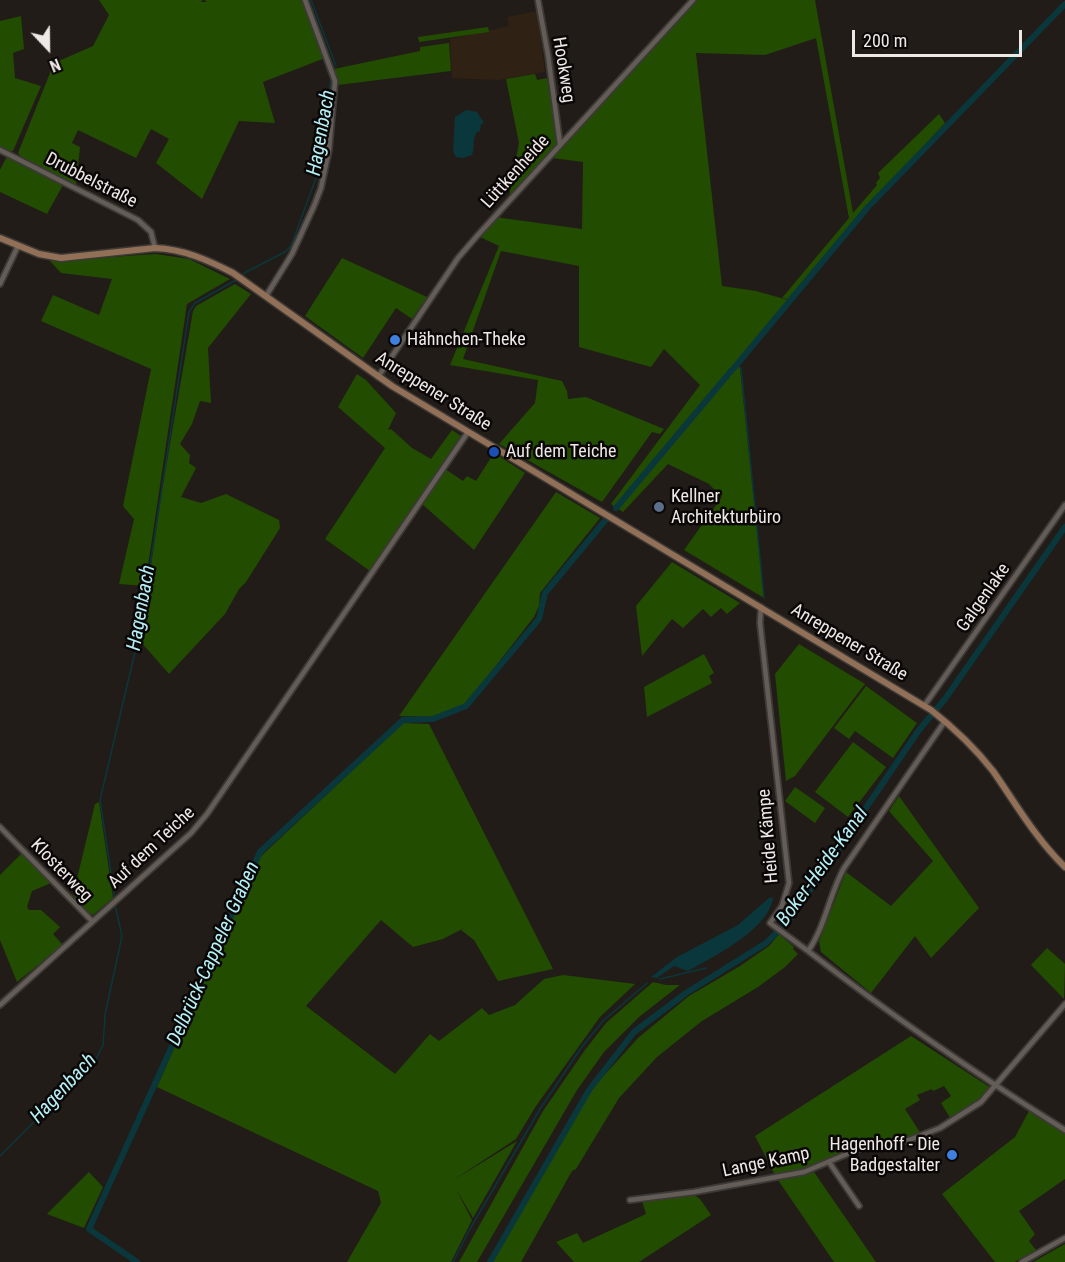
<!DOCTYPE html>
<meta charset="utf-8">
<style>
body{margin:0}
#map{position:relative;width:1065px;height:1262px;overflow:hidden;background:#221c18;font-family:"Roboto Condensed",sans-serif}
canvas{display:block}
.north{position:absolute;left:18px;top:18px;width:60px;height:60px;-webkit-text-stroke:4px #0a0706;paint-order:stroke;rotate:158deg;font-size:16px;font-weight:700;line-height:24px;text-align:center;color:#eee9e7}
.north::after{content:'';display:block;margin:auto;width:21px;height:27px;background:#eee9e7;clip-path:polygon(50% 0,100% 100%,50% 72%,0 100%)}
.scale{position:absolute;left:852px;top:30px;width:170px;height:27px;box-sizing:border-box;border:3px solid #eee9e7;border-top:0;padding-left:8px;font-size:18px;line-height:21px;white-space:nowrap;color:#eee9e7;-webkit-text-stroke:4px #0a0706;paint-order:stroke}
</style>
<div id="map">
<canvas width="1065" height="1262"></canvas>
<div class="north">N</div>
<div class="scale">200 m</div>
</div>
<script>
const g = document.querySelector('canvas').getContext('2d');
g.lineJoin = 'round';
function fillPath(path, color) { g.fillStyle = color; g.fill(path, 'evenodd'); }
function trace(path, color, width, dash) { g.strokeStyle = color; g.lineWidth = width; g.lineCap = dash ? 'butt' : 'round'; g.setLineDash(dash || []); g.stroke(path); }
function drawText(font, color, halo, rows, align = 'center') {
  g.font = font + ' "Roboto Condensed",sans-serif'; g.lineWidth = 5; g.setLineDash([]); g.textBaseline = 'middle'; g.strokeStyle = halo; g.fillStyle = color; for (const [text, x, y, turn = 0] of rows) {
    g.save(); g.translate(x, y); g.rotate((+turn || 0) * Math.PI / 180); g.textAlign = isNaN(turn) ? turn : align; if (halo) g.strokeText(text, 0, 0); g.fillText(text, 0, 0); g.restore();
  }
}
const commercial = new Path2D(`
 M537,11L545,72L498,80L452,78L450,39L509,26L507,17Z`);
const green = new Path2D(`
 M99,0H202L201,2H207L205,0H302L325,58L263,82L275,123L239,121L202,199L156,163L169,139L151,129L136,158L78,130L72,143L80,147L76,186L23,159L18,153L54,63L93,46L109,15Z
 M697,0H815L853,213L877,185L876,183L880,178L878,173L939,114L945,123L855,220L788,299L782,298L849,218L816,38L765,55L696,53L722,286L756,291L788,300L737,362L740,368L764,598L684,550L722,497L709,484L668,464L623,512L611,504L700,385L664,349L651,367L579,347V266L501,251L463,359L562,381L567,391L568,399L586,397L664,429L660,434L652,432L602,502L499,444L535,403L538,380L450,365L499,246L478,236L495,217L582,229L583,162L545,157L509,197L519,143L506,79L535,74L537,80L547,78L558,145L561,149Z
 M21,16L24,49L13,53L15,78L41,86L13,151H7L0,147V21Z
 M488,27L489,32L419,42L418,37Z
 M449,43L451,71L338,85L334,69L420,51V47Z
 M7,156L63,185L47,214L0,192V170Z
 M156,254L189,259L230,279L187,304L145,586L119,584L134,519L123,506L151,369L41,321L53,295L99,315L112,279L61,273L50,261Z
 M342,258L427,297L412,319L396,308L363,358L305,316Z
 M235,284L251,294L208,348L211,403L200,401L192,424L180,444L190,455L189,463L196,468L181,497L201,503L226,494L279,520L280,528L246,582L239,589L225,614L169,674L140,641L162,490L193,311L196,306Z
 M357,374L366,380L396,413L388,430L391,429L412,448L431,459L452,430L461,436L370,571L325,539L385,448L338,407Z
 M494,453L525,473L474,550L422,504L445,469L463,481L467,476L476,481Z
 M556,492L600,518L540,593L539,606L534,617L466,704L431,717L399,716Z
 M672,562L740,603L727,614L721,608L711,617L703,609L683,628L672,619L642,656L636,606Z
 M799,644L865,684L795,776L786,781L775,674Z
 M704,654L714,673L709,676L712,683L647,717L644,687Z
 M866,686L917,723L893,758L855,731L849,739L834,728Z
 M403,723L429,724L553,969L498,981L474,940L461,930L466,927L443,939L413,947L381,920L306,1006L395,1074L430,1034L439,1041L482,1008L489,1015L515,1005L544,979L563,975L635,984L600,1017L536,1106L516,1139L452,1181L517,1141L473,1218L456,1189L472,1220L451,1262H347L381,1203L378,1191L157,1087L257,860Z
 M853,742L886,767L848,817L815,792Z
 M795,787L825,808L815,823L785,801Z
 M899,796L979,908L931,958L915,936L871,993L821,952L819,941L846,872L891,906L933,861L889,811Z
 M99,802L113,898L93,915L88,913L73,895L95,804Z
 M22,853L51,883L32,891L27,907L29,910H41L60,927L53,934L63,945L17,982L0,940V875Z
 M779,934L794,947L793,949L798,954L785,967L758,987L702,1021L657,1057L619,1098L576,1169L572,1171L521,1262H492L589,1092L638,1038L689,996L740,966L769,946Z
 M1047,948L1065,964L1064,999L1031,965Z
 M653,982L666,985H680L639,1017L604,1052L577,1090L477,1262H459L543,1111L585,1050L606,1023Z
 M911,1036L991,1088L980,1101L952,1121L941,1103L951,1096L944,1086L933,1091L932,1089L917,1095L920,1100L905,1109L921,1134L909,1138L860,1147L803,1169L775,1175L755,1136Z
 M1029,1111L1065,1134V1179L1019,1211L1035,1234L1029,1241L1036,1250L1015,1262H995L942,1194L1015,1137Z
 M89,1172L103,1187L84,1228L47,1214Z
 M814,1172L876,1262H834L778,1180Z
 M693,1194L700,1199L711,1215L639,1262H574L556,1242L577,1233L583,1243L646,1214L642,1201Z
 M1065,1244V1262H1033Z`);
const water = new Path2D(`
 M466,110L477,112L484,123L481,124L480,131L476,133C472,141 475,147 472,155L463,158L456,157L453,151L455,117Z
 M773,897C770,929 713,957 688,971L674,966L657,978L651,977L677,957L738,925L769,898Z`);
const stream = new Path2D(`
 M311,0L336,66
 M241,276L246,272L285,252L291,246L319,170L331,78
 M741,368L764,598
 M115,900L100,800L140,631L189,312L195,303L238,279
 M660,979L706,968
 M0,1156L96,1059L103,1045L105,1015L122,936L115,905
 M453,1262L470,1229L540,1109L581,1048L603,1021L647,983`);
const canal = new Path2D(`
 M871,204L1065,4
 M734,368L868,207
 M616,508L731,371
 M137,1262L89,1229L260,852L403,720L433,719L466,706L539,619L545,593L608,517
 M490,1262L589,1090L634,1032L686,993L766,943L791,918L919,730L945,699L1065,527`);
const street = new Path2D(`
 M538,0L548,55L560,144
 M0,150L138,220L151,232L155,248
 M0,284L18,246
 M266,296L292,254L314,206L321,188L329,150L335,81L305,0
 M378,377L458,258L477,236L693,0
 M761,607L760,623L789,883L782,906L770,923L808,951C826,925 829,895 844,868L945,721
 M924,706L1065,505
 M0,827L92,921
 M808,951C891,1015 976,1074 1065,1130
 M0,1005L191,833L207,814L468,432
 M829,1162L859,1206
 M630,1200L694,1192L804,1172L861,1148L909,1140L940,1128L981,1102L1065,1004
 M1022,1262L1065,1238`);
const secondary = new Path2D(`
 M0,238L39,254L61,258L155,248C183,249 208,260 233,273L392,386L931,710C954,728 975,748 993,771C1016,804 1036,839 1065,867`);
const markers = [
 [395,340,6,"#3f7fe0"],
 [494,452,6,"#1a4fb4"],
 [659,507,6,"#5c6f8a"],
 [952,1155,6,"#3f7fe0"]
];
const streetNames = [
 ["Hookweg",563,70,81],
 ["Lüttkenheide",516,172,-48],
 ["Drubbelstraße",91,181,27],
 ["Anreppener Straße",433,392,32],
 ["Galgenlake",984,598,-55],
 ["Anreppener Straße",849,643,31],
 ["Heide Kämpe",769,836,-95],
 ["Auf dem Teiche",152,848,-43],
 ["Klosterweg",61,871,46],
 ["Lange Kamp",766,1163,-12]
];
const poiNames = [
 ["Hähnchen-Theke",407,340],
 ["Auf dem Teiche",506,452],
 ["Kellner",671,497],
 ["Architekturbüro",671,518],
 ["Hagenhoff - Die",940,1145,"right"],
 ["Badgestalter",940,1166,"right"]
];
const waterNames = [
 ["Hagenbach",322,133,-80],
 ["Hagenbach",142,608,-80],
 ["Boker-Heide-Kanal",823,867,-54],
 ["Delbrück-Cappeler Graben",214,954,-66],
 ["Hagenbach",64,1089,-47]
];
fillPath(commercial, '#2f2215');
fillPath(green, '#224c00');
fillPath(water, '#0a373c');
trace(stream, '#0a373c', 1.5);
trace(canal, '#0a373c', 6);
trace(street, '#3d3936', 8);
trace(secondary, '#3d3936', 9);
trace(street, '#635c57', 4.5);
trace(secondary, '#917057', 6);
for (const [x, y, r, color] of markers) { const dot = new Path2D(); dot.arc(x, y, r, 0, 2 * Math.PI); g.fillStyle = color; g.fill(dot); trace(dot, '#0a0706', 2); }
drawText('18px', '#eee9e7', '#0a0706', streetNames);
drawText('18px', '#eee9e7', '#0a0706', poiNames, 'left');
drawText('italic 20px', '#b5f0f7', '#0a0706', waterNames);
</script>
